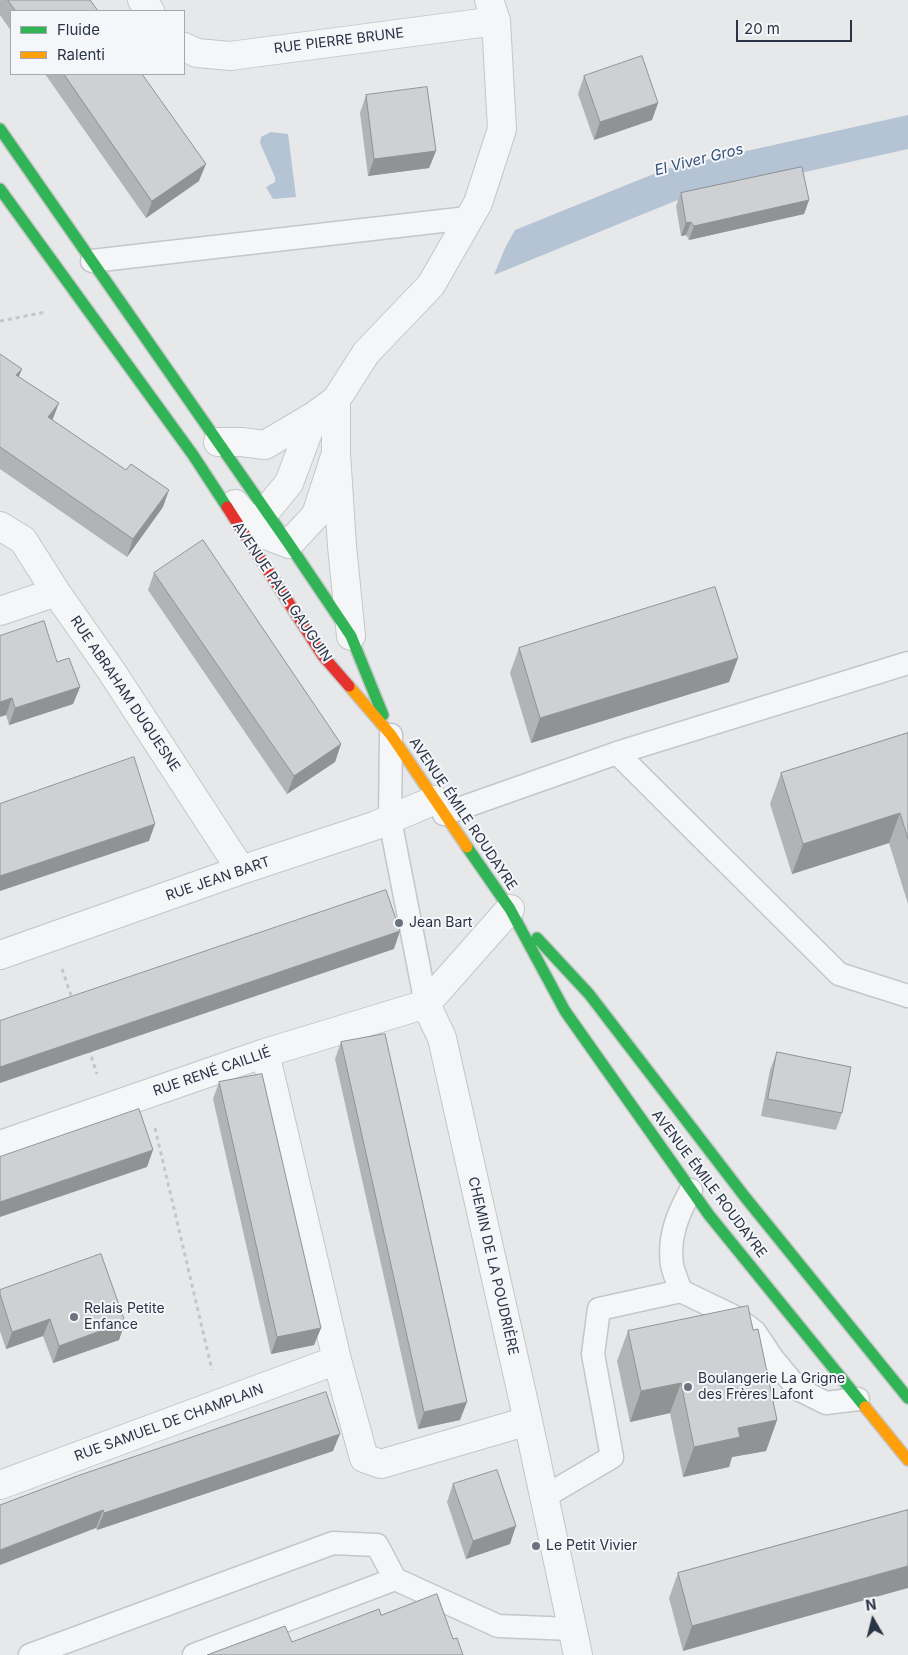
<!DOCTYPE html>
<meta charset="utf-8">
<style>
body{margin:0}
#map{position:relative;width:908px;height:1655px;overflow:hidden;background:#e6e8ea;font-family:Inter,sans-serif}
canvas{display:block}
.legend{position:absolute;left:10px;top:10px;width:175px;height:65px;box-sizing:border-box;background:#f4f6f9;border:1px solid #a4a8b1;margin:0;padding:6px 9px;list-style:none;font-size:15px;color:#2b3445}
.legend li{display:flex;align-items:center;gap:10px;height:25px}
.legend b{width:25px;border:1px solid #a4a8b1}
.north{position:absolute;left:848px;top:1595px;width:50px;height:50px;-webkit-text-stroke:4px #f4f6f9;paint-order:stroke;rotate:352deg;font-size:14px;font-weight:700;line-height:20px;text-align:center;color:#2b3445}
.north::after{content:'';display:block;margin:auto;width:18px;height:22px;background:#2b3445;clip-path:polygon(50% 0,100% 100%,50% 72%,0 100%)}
.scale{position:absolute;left:736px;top:20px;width:116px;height:22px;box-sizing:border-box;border:2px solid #2b3445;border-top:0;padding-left:6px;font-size:15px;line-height:18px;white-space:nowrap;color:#2b3445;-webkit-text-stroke:4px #f4f6f9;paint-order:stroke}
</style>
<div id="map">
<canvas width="908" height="1655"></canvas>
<ul class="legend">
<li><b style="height:6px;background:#30b455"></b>Fluide</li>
<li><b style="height:6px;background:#ff9f0a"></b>Ralenti</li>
</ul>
<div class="north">N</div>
<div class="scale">20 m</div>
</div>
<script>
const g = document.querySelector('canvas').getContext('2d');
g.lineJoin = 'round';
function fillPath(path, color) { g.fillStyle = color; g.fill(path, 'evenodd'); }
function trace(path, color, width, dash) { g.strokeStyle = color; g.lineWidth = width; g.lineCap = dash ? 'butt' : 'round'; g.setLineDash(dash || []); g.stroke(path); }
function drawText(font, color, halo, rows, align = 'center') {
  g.font = font + ' Inter,sans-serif'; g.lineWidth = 4; g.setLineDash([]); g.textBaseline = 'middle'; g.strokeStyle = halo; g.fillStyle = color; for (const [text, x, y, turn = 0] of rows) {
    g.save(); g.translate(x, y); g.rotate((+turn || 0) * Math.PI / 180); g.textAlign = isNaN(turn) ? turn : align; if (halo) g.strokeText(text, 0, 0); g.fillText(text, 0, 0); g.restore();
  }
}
const water = new Path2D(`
 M908,115V149L675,201L494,275L505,248L515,230L666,169Z
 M271,132L288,134L296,197L273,199L266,187L275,182V177L260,143L261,137Z`);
const path = new Path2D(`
 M0,321L46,312
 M62,969L73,1001
 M89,1049L97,1074
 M155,1128L212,1370`);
const lane = new Path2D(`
 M92,261L468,218
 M391,735L390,820L426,1004
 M617,753L839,974L908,996
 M444,814L617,753L908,663
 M681,1291C678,1283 674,1274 672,1265C668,1236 678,1214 691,1190
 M544,1497L612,1457L593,1354L599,1309L681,1291L737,1318L755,1332L773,1359L798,1389L826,1403L858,1399
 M30,1655L333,1543L377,1545L395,1579
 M194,1655L395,1579L498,1626L572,1629`);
const street = new Path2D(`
 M142,0L150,11
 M184,47L197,53L230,56L496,21
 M336,400V453L342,546L351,636
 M218,442H241L265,445L314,416L336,400L366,353L431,285L478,203L502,129L496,21L489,0
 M235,504L258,532L289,544L316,515L336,453
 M0,526L23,540L56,592L112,672L241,870
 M258,532L266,511L289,483L314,416
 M0,611L56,592
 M0,955L241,870L374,826L435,800
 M426,1004L442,1038L528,1421L578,1655
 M426,1004L510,909
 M265,1053L337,1360L364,1458L381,1464L528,1421
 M0,1145L265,1053L426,1004
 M0,1485L337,1360`);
const fast = new Path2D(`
 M0,129L289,544L351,636L383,715
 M0,189L193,455L227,507
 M467,847L510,909L565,1011L709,1215L865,1407
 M537,938L589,994L745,1197L908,1398`);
const slow = new Path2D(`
 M349,686L391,735L467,847
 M865,1407L908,1460`);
const jam = new Path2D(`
 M227,507L323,656L349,686`);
const wall = new Path2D(`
 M0,0H90L98,11H11V31L0,15Z
 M45,74H142L199,181L146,218Z
 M584,76L658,103L652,120L594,140L578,94Z
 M366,95L436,151L429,168L368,176L360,113Z
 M681,193L809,200L804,214L689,240L686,235L681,236L676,206Z
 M0,354L52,420L163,507L127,557L0,469Z
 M154,573L341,744L335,762L287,794L148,590Z
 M0,636L57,662L80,687L73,704L9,725L6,715Z
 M519,648L738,658L729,682L531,743L510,673Z
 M908,733V904L889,843L792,874L770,804L781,773Z
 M341,1042L460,1420L418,1429L335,1059Z
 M777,1052L842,1113L836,1130L761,1116L770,1070Z
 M219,1082L321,1328L314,1345L271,1354L213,1099Z
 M0,1290L125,1322L119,1340L53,1363L43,1336L6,1349L0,1331Z
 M753,1330L777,1420L766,1451L732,1457L729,1467L683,1477L670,1413L630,1422L617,1361L628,1331Z
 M333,1451L97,1530L96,1528L0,1505Z
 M453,1484L510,1544L466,1559L447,1502Z
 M908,1510L683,1651L669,1598L678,1573Z`);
const shadedWall = new Path2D(`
 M658,103L652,120L594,140L600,122Z
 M436,151L429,168L368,176L374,159Z
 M206,164L199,181L146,218L152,201Z
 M809,200L804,214L689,240L694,226Z
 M691,222L686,235L681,236L686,223Z
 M22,369L15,386L16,375Z
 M59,403L52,421L48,417Z
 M169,490L163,507L127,557L133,539Z
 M738,658L729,682L531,743L540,718Z
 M80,687L73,704L9,725L15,708Z
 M12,698L6,715L0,717V702Z
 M341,744L335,762L287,794L294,776Z
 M900,813L889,843L792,874L803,844Z
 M155,824L149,841L0,891V876Z
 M400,931L394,949L0,1083V1067Z
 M153,1150L147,1167L0,1217V1202Z
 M50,1319L43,1336L6,1349L12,1332Z
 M125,1322L119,1340L53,1363L59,1346Z
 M321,1328L314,1345L271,1354L277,1337Z
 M681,1383L670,1413L630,1422L641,1391Z
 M467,1402L460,1420L418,1429L424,1412Z
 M777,1420L766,1451L732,1457L729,1467L683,1477L694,1447L738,1428Z
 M340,1434L333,1451L97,1530L104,1513Z
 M103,1510L96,1528L0,1565V1550Z
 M516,1526L510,1544L466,1559L473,1541Z
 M908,1566V1588L683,1651L692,1626Z`);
const building = new Path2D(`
 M8,0H90L98,11H16Z
 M642,56L658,103L600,122L584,76Z
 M64,74H142L206,164L152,201Z
 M427,87L436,151L374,159L366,95Z
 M802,167L809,200L694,226L691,222L686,223L681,193Z
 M0,354L22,369L16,375L59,403L48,417L126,470L131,464L169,490L133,539L0,447Z
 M203,540L341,744L294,776L154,573Z
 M715,587L738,658L540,718L519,648Z
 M44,621L57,662L69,658L80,687L15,708L12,698L0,702V636Z
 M908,733V839L900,813L803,844L781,773Z
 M134,757L155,824L0,876V804Z
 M386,890L400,931L0,1067V1021Z
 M385,1034L467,1402L424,1412L341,1042Z
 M777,1052L851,1067L842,1113L768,1099Z
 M262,1074L321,1328L277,1337L219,1082Z
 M139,1109L153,1150L0,1202V1157Z
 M101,1254L125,1322L59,1346L50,1319L12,1332L0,1294V1290Z
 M748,1306L753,1330L758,1329L777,1420L738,1428L740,1437L694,1447L681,1383L641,1391L628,1331Z
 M326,1392L340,1434L104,1513L103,1510L0,1550V1505L77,1476Z
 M497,1470L516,1526L473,1541L453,1484Z
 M908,1510V1566L692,1626L678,1573Z
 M437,1594L453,1639L457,1638L463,1655H207L285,1626L292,1642L379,1609L381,1615Z`);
const markers = [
 [399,923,5,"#6c737f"],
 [74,1317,5,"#6c737f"],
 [688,1387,5,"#6c737f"],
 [536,1546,5,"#6c737f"]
];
const streetNames = [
 ["RUE PIERRE BRUNE",339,41,-7],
 ["AVENUE PAUL GAUGUIN",282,592,56],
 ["RUE ABRAHAM DUQUESNE",125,694,56],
 ["AVENUE ÉMILE ROUDAYRE",463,814,56],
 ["RUE JEAN BART",218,879,-19],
 ["RUE RENÉ CAILLIÉ",212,1072,-19],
 ["AVENUE ÉMILE ROUDAYRE",709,1184,53],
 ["CHEMIN DE LA POUDRIÈRE",493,1266,77],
 ["RUE SAMUEL DE CHAMPLAIN",169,1423,-20]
];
const poiNames = [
 ["Jean Bart",409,923],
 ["Relais Petite",84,1309],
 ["Enfance",84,1325],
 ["Boulangerie La Grigne",698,1379],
 ["des Frères Lafont",698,1395],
 ["Le Petit Vivier",546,1546]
];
const waterNames = [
 ["El Viver Gros",699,160,-14]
];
fillPath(water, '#b4c4d5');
trace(lane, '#c4c6c8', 25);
trace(street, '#c4c6c8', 30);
trace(fast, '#c4c6c8', 14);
trace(slow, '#c4c6c8', 14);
trace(jam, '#c4c6c8', 14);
trace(path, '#c5c6ca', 3, [4, 4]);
trace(lane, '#f5f6f7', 22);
trace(street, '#f5f6f7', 28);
trace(fast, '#30b455', 11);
trace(slow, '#ff9f0a', 11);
trace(jam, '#e5322d', 11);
fillPath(wall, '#b1b3b5');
fillPath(shadedWall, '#909294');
fillPath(building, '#ced0d3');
trace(building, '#909294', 1);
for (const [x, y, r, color] of markers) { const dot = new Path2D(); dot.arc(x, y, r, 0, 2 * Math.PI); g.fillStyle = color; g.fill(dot); trace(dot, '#f4f6f9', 2); }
drawText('14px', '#2b3445', '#f4f6f9', streetNames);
drawText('14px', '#2b3445', '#f4f6f9', poiNames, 'left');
drawText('italic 15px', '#34527a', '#f4f6f9', waterNames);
</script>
